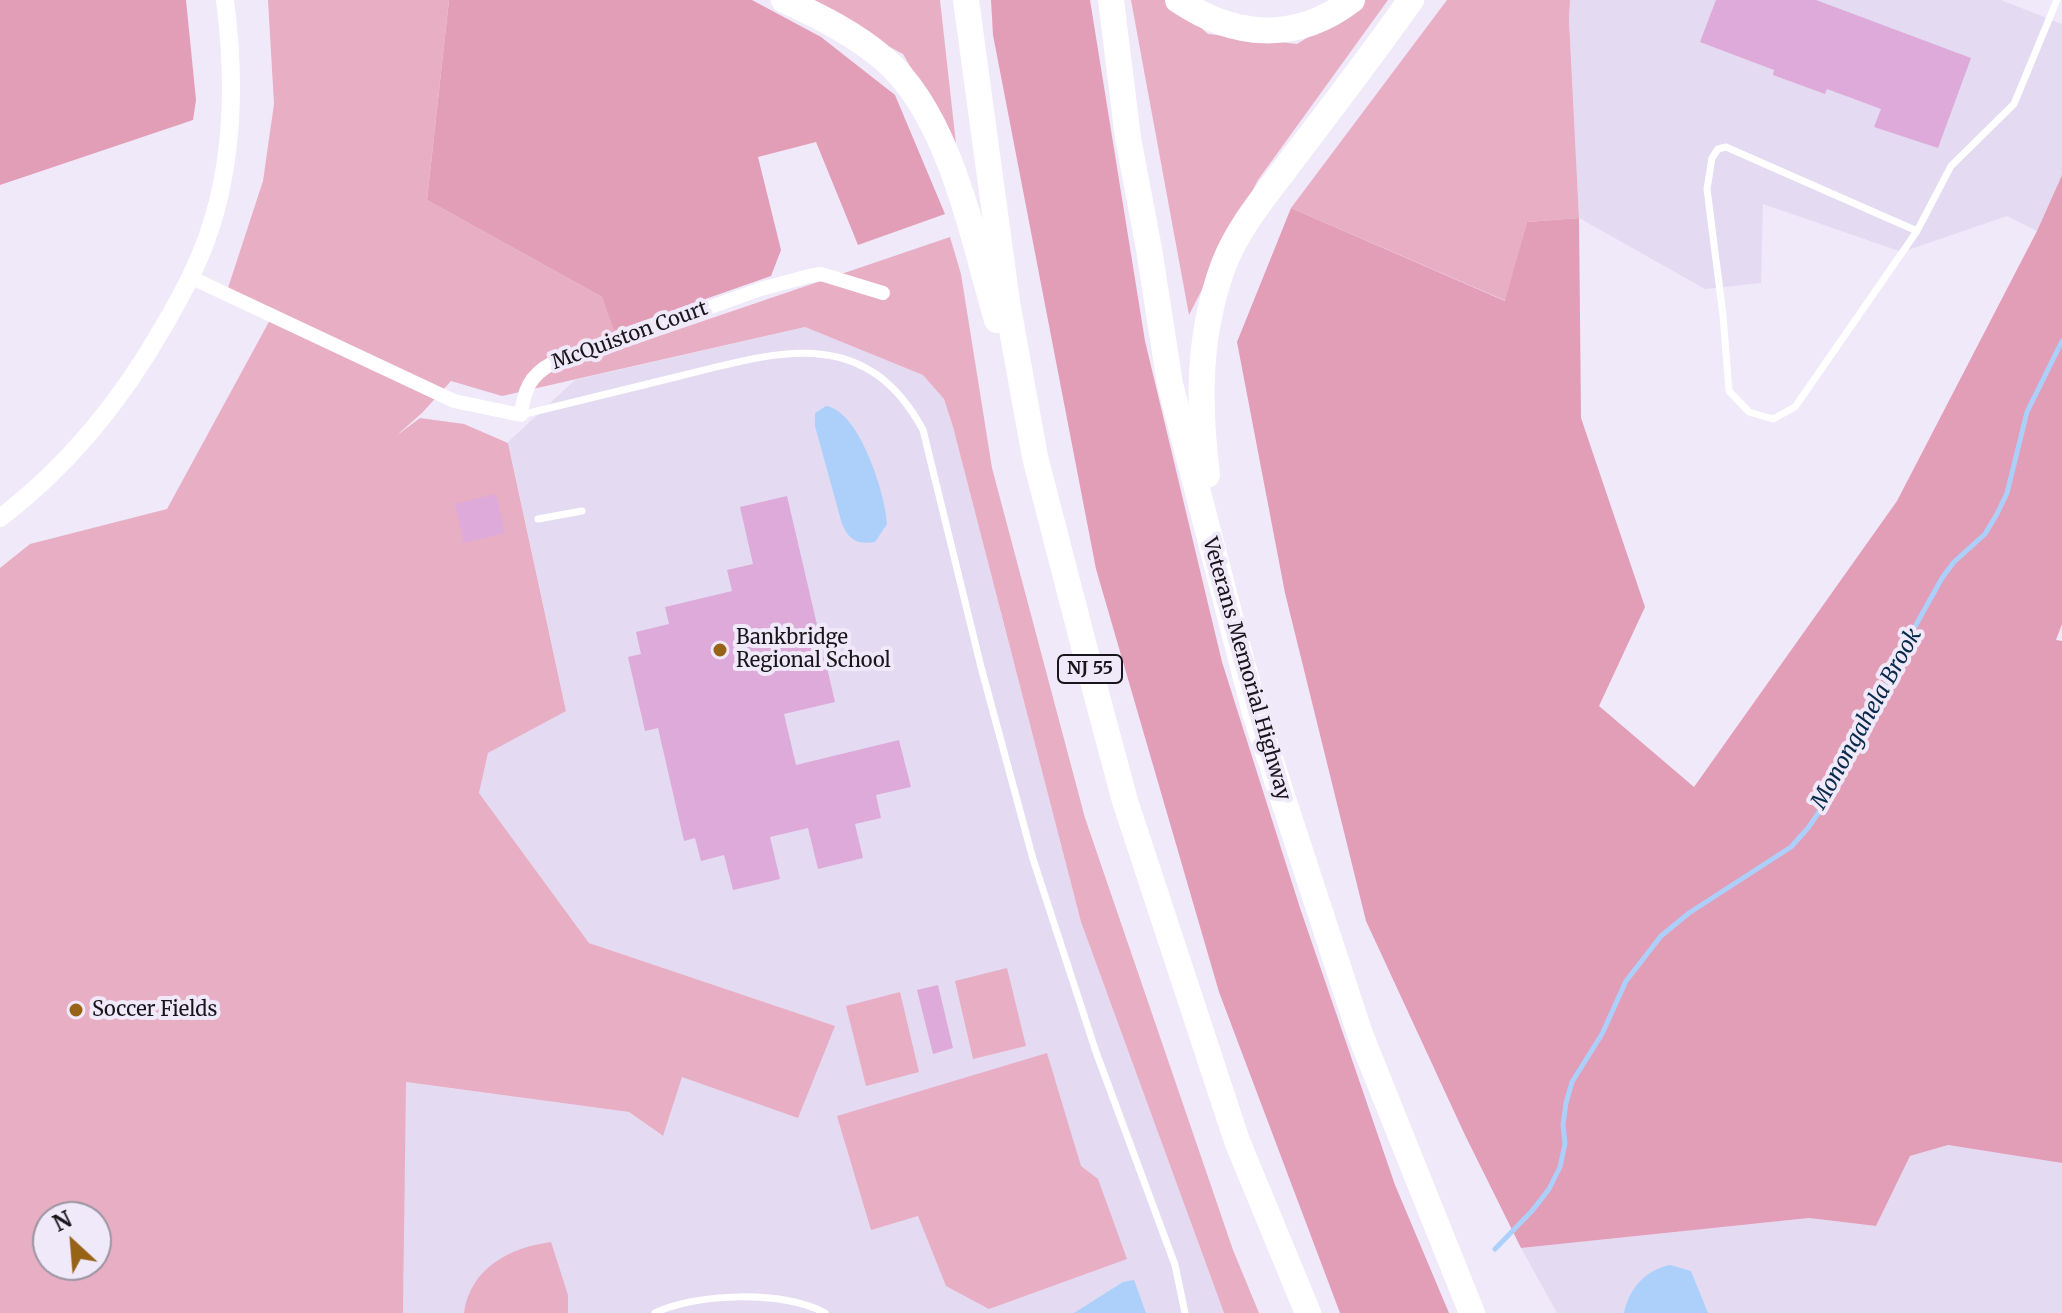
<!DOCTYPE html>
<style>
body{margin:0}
#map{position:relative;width:2062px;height:1313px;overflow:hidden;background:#f0e9f9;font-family:Merriweather,serif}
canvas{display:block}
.north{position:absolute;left:32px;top:1201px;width:80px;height:80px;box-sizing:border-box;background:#f0e9f9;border:2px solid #9a95a1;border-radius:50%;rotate:334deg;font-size:22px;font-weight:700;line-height:32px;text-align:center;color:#18161c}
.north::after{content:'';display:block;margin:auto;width:28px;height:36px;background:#966317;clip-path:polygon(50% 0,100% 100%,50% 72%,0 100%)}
</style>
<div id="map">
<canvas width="2062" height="1313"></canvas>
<div class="north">N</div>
</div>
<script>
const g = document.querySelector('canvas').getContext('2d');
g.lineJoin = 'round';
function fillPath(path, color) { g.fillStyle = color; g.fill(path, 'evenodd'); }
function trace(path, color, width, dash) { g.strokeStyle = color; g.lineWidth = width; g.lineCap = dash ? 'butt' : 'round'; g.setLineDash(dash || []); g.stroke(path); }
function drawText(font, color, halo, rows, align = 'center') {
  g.font = font + ' Merriweather,serif'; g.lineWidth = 8; g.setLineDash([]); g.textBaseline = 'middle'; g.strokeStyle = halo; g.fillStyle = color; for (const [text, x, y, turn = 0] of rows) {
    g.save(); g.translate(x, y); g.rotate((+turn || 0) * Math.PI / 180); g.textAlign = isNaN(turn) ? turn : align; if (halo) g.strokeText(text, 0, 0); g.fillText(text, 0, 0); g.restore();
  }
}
const built = new Path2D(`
 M1570,0H2001L2062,24V175L2037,231L2007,216L1902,252L1763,204L1761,283L1705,289L1579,218L1569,20Z
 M805,327L924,375L944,399L953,427L1081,922L1224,1313H403L405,1082L629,1112L662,1136L682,1076L834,1027L589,943L479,793L488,753L566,710L508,442L575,380Z
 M1948,1145L2062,1163V1313H1557L1521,1248L1809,1218L1876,1226L1910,1156Z`);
const green = new Path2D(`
 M268,0H449L427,200L602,297L621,349L950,237L961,274L992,468L1085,818L1233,1250L1259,1313H1224L1081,922L953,427L944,399L923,375L805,327L502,396L451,381L422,413L396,436L420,418L464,424L508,443L566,711L488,753L479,793L589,943L835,1026L798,1118L682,1077L663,1136L629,1112L406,1082L403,1313H0V568L30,544L167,509L271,318L225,297L263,181L274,104ZM48,1217H96V1265H48Z
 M802,0H940L956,144L903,54Z
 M1131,0H1170L1208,34L1297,44L1356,8L1362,0H1388L1258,180L1189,315Z
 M1447,0H1570L1569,20L1579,218L1527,222L1506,301L1291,208Z
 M1007,968L1026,1046L973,1059L955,981Z
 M900,992L919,1072L866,1086L846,1006Z
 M1047,1053L1081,1166L1098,1179L1127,1259L989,1309L946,1286L918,1216L871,1230L837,1116Z
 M551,1242L568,1295V1313H464C470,1268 511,1247 551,1242Z`);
const forest = new Path2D(`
 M0,0H186L196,100L193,120L0,185Z
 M449,0H752L821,37L895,95L945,214L858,245L816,142L758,157L781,250L771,276L614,331L602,297L427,200Z
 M991,0H1090L1145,341L1222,662L1300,908L1395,1185L1449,1313H1340L1219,992L1096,569L993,35Z
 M2062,175V624L2056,640L2062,641V1163L1948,1145L1910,1156L1876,1226L1809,1218L1521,1248L1464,1133L1366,921L1285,593L1237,342L1291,208L1505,301L1527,222L1579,218L1581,418L1645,607L1599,706L1694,787L1897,501L2037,231Z`);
const water = new Path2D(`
 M826,406C859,410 886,495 887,524L875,542C857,545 849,540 842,524L815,426V413Z
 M1670,1265L1691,1271L1708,1313H1624C1629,1289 1645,1270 1670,1265Z
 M1134,1280L1146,1313H1074L1123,1282Z`);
const stream = new Path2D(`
 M1495,1249L1532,1211L1549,1189L1560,1167L1565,1144L1563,1125L1566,1103L1572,1082L1602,1034L1626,981L1661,936L1689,913L1791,847L1808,828L1830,796L1863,735L1907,641L1942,578L1954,562L1985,534L1997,514L2007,493L2027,412L2062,341`);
const building = new Path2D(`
 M1716,0H1816L1971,58L1938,148L1874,127L1881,109L1827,89L1825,94L1773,75L1774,70L1700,42Z
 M496,494L505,533L464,543L455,504Z
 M787,496L835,702L784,714L796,765L899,740L911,787L876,795L881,818L855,824L863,858L818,869L808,828L770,837L780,879L733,890L724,855L701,861L695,838L684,841L658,728L645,731L628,657L641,654L636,632L669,624L665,607L732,591L727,570L753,564L740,507Z
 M938,985L953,1048L933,1054L917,990Z`);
const service = new Path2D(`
 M1917,231L1726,147L1718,149L1712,158L1707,189L1723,315L1729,391L1749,412L1773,419L1795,407L1917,231L1951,166L2014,104L2057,0
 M521,415C572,402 624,390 676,377C774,353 864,321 923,430L981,667L1033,859L1096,1052L1175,1265L1185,1313
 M538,519L582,511
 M655,1313C695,1293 785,1290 825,1313`);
const minor = new Path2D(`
 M192,278L454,401L521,415C524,391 529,376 551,364L761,289L809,276L821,274L883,293`);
const tertiary = new Path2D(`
 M0,518C70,465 122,400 165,324C186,288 204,253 215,213C234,145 234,69 225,0`);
const motorway = new Path2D(`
 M784,0C819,16 855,34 884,59C950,115 973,239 997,320
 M966,0L1007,302L1035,457L1095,689L1125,801L1237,1141L1308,1313
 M1111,0L1128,138L1149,249L1170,384L1255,713L1360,1034L1472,1313
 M1178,0C1234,38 1296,43 1352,0
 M1207,475C1198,402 1198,333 1224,264C1239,225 1270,190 1294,157C1334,105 1373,53 1411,0`);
const markers = [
 [720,650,8,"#966317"],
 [76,1010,8,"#966317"]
];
const shields = [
 [1090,669,64]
];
const shieldNames = [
 ["NJ 55",1090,669]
];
const streetNames = [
 ["McQuiston Court",630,336,-20],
 ["Veterans Memorial Highway",1246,669,74]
];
const poiNames = [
 ["Bankbridge",736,638],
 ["Regional School",736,661],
 ["Soccer Fields",92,1010]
];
const waterNames = [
 ["Monongahela Brook",1867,719,-61]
];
fillPath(built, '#e4dbf2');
fillPath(green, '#e8aec4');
fillPath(forest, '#e29db7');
fillPath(water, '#acd0fa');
trace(stream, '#acd0fa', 5);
fillPath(building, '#deaad9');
trace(service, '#fff', 7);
trace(minor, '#fff', 14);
trace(tertiary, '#fff', 18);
trace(motorway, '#fff', 26);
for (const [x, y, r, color] of markers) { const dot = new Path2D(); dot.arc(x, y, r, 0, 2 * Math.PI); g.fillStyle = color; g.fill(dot); trace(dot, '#f0e9f9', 3); }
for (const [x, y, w] of shields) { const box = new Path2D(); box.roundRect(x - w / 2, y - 14, w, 28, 6); g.fillStyle = '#f0e9f9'; g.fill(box); trace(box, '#18161c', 2); }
drawText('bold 18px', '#18161c', null, shieldNames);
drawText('20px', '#18161c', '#f0e9f9', streetNames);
drawText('20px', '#18161c', '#f0e9f9', poiNames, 'left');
drawText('italic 22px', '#0a2a4b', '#f0e9f9', waterNames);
</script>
